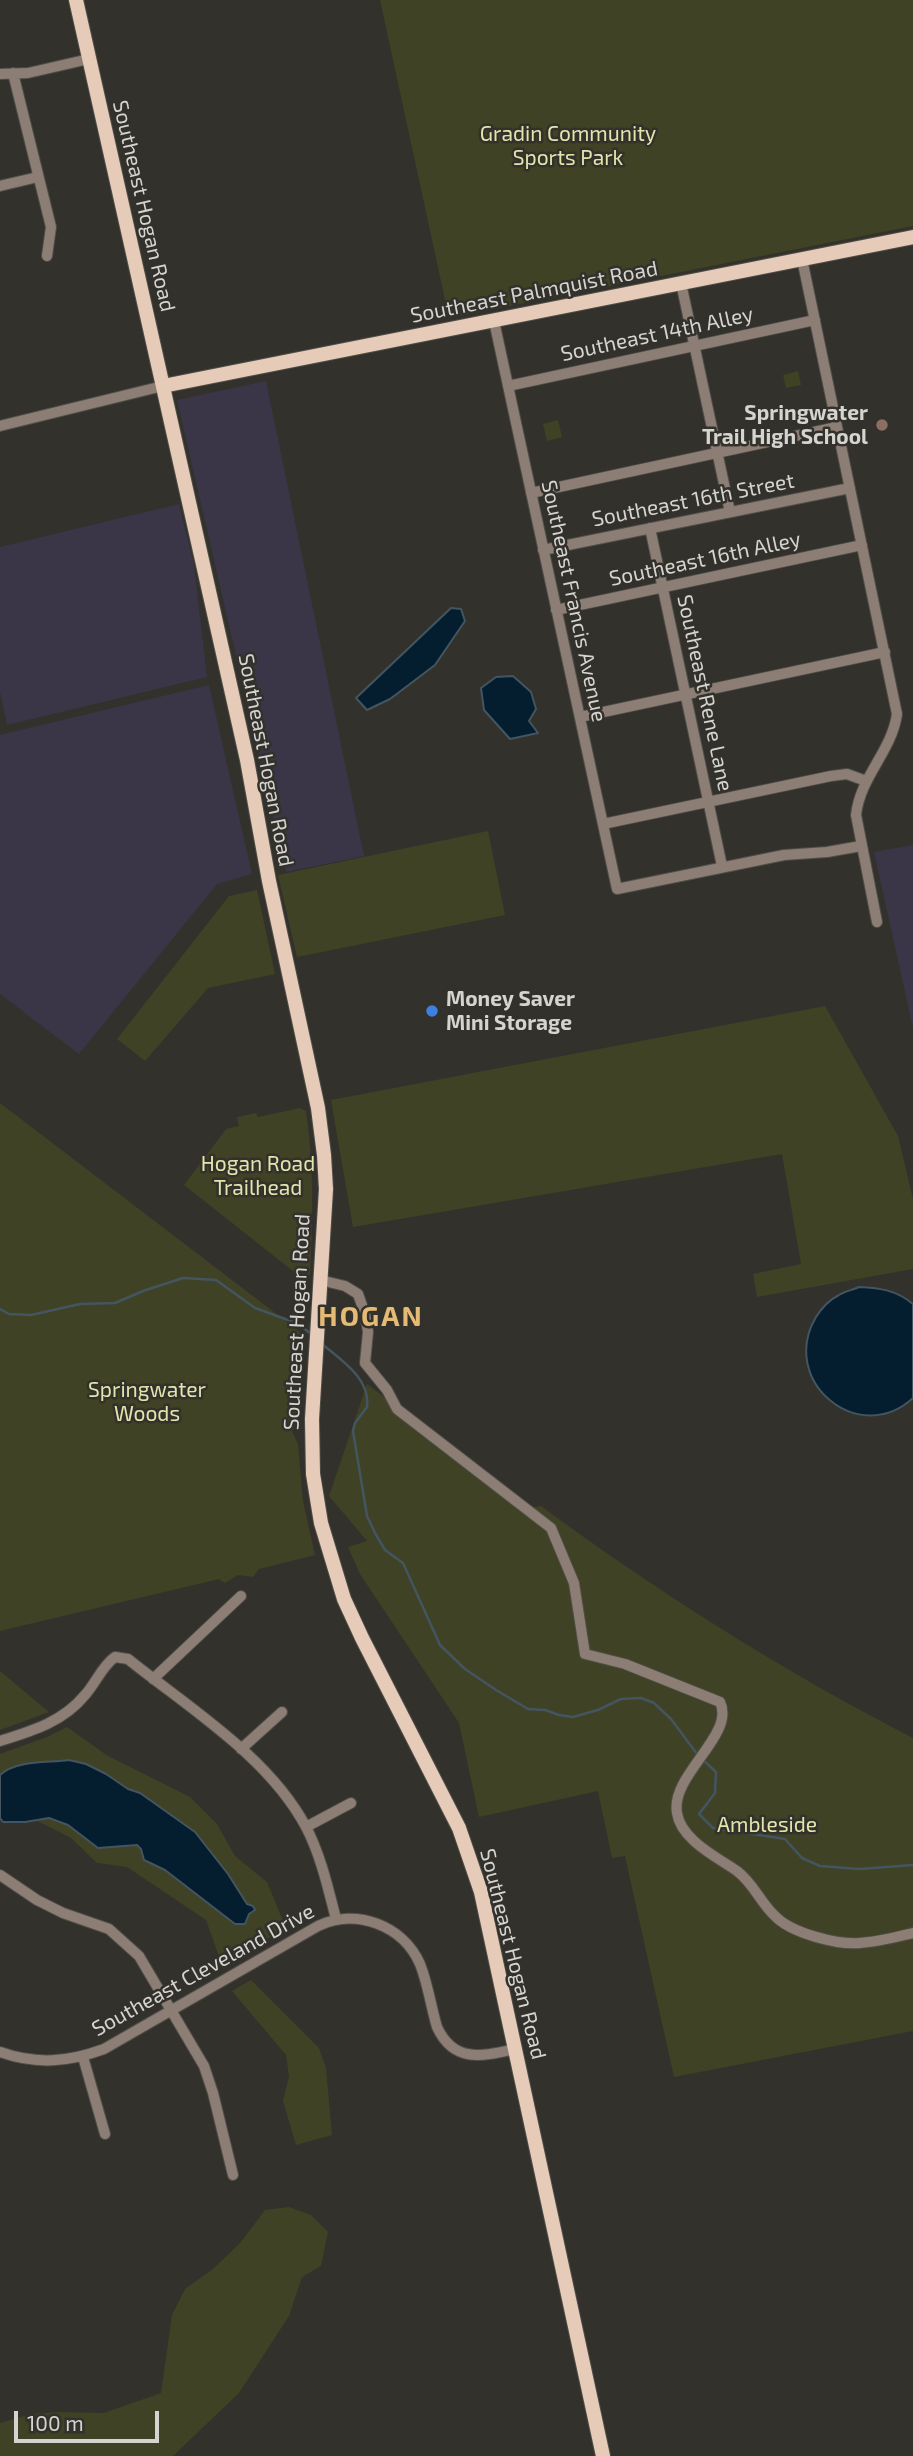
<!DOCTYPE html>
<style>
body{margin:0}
#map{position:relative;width:913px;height:2456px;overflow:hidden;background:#33312b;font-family:"Exo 2",sans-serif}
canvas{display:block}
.scale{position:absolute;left:14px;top:2411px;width:145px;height:32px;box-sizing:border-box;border:4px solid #d5d4d0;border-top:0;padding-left:9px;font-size:21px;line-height:24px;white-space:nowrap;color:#d5d4d0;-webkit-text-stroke:5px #33312b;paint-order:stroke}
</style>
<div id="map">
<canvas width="913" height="2456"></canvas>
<div class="scale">100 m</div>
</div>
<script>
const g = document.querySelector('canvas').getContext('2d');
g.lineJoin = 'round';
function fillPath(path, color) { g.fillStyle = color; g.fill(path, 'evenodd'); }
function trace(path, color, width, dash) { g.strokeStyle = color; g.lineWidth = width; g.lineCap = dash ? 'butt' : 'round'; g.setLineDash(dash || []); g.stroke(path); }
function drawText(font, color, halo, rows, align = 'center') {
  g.font = font + ' "Exo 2",sans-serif'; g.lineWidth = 5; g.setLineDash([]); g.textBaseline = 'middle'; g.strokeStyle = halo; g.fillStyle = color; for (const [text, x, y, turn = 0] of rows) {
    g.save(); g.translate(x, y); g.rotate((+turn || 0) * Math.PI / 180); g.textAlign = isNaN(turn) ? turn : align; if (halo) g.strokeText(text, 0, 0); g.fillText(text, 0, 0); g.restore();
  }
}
const industrial = new Path2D(`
 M266,381L364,856L286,872L177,400Z
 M179,504L194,565L207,677L7,725L0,692V547Z
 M209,685L252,874L217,884L79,1054L0,994V735Z
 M913,845V1028L874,852Z`);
const green = new Path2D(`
 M380,0H913V226L449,318Z
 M798,371L801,385L786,388L783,375Z
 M558,420L562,437L547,441L543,424Z
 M488,831L505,915L297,957L278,875Z
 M257,890L275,974L208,988L145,1061L117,1039L229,896Z
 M825,1006L898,1136L913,1199V1269L757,1297L753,1274L801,1264L782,1154L353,1227L331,1100Z
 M0,1103L304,1335L298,1422L292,1431L298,1444L303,1501L315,1555L259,1569L253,1577L238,1575L225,1583L219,1579L0,1631Z
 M300,1108L306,1111C314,1166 313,1219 310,1274L308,1278L303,1279L184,1185L226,1129L239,1126L237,1117L256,1113L258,1117Z
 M367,1384L529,1508L541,1506C659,1593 783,1671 913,1738V2031L674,2077L625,1856L612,1858L598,1791L479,1817L459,1723L360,1574L348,1547L367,1541L329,1496Z
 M0,1671L49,1712L0,1730Z
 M67,1727L108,1756L190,1797L217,1824L235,1856L267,1882L286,1928L222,1965L206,1920L127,1867L97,1863L71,1838L20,1812L0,1790V1754L47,1737Z
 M251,1980L319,2048L326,2068L332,2135L296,2145L283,2101L289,2076L286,2055L232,1991Z
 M289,2207L311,2215L328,2232L321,2266L302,2277L289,2316L239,2393L173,2456H0V2423L31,2414L58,2412L104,2413L161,2393L172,2315L185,2289L213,2269L240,2243L265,2210Z`);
const water = new Path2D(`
 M451,608L461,609L465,621L435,665L390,699L367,710L356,698Z
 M513,676L531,692L536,709L529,721L538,733L510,739L484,710L481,688L496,677Z
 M859,1287C880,1288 896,1290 913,1304V1398C859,1448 778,1381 816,1317C821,1309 829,1300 839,1295C845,1291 853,1290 859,1287Z
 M69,1760L86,1764L106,1774L128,1789L140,1793L195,1832L228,1874L247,1904L253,1906L255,1910L249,1914L245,1924H235L165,1870L144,1860L141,1849L137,1845L98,1848L68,1825L49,1818L25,1822H3L0,1818V1775C16,1760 48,1763 69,1760Z`);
const stream = new Path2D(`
 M0,1309L9,1314L31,1315L80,1304L115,1303L143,1291L183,1278L216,1280L255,1308L299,1324L312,1335
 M322,1344C341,1360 371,1379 367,1407L355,1423L353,1431L367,1516L375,1533L385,1550L403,1563L440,1645L465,1669L496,1690L528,1709L545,1710L559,1715L573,1717L598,1710L621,1699L641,1698L654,1703L671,1719L697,1754
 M702,1759L716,1772L715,1793L699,1814L713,1828L785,1839L802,1858L820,1866L859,1869L913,1865`);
const minor = new Path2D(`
 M13,73L51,227L47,256
 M0,74L28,73L89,59
 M0,186L38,177
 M802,259L897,714C892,751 860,777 856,815L877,922
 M681,283L730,512
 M494,321L617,889L784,855L827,852L861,846
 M508,386L815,320
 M0,426L163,386
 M531,493L837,427
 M650,528L722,866
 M543,550L850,488
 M556,610L862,545
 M580,717L885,652
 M603,824L831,776L847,774L866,781
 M320,1280L345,1286L358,1294L365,1314L368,1332L365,1363L387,1390L397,1409L551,1528L574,1583L585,1654L625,1664L720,1702C736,1735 670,1775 677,1813C681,1840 717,1857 737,1871C754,1884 760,1902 775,1916C791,1933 837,1945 860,1943C878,1942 896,1937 913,1933
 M153,1679L241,1596
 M0,1741C32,1731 63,1722 85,1695C96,1683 102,1666 115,1657L128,1659C189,1708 269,1757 306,1827C321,1856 328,1888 336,1919
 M241,1749L282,1712
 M306,1827L351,1803
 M0,1875L37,1900L63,1913L109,1929L139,1956L204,2066L213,2093L233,2175
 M0,2052C36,2065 69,2062 104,2049L318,1926C356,1908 403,1925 420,1964C428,1984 431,2007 437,2027C454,2064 483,2056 515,2049
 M83,2057L105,2134`);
const major = new Path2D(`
 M76,0L247,760L269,881L318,1108L324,1155L326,1189L312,1419L313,1474L321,1523L344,1599L362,1638L459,1828L481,1892L603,2456
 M163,386L913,237`);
const markers = [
 [882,425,7,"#8d6e63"],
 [432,1011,7,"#3f7fe0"]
];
const parkNames = [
 ["Gradin Community",568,134],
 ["Sports Park",568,158],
 ["Hogan Road",258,1164],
 ["Trailhead",258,1188],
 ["Springwater",147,1390],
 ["Woods",147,1414],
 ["Ambleside",767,1825]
];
const streetNames = [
 ["Southeast Hogan Road",144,206,77],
 ["Southeast Palmquist Road",534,292,-11],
 ["Southeast 14th Alley",657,334,-12],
 ["Southeast 16th Street",693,500,-11],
 ["Southeast 16th Alley",705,559,-12],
 ["Southeast Francis Avenue",574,601,78],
 ["Southeast Rene Lane",705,693,78],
 ["Southeast Hogan Road",266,760,79],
 ["Southeast Hogan Road",297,1322,-87],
 ["Southeast Hogan Road",513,1954,76],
 ["Southeast Cleveland Drive",203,1970,-29]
];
const poiNames = [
 ["Springwater",868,413],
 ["Trail High School",868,437],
 ["Money Saver",446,999,"left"],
 ["Mini Storage",446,1023,"left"]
];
const districtNames = [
 ["HOGAN",371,1317]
];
fillPath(industrial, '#3a3647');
fillPath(green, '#404225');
fillPath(water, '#041e30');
trace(water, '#435560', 2);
trace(stream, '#435560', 2.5);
trace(minor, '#504e49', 12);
trace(major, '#504e49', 16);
trace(minor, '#8c7e75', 10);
trace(major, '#e7cbb9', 14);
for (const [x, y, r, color] of markers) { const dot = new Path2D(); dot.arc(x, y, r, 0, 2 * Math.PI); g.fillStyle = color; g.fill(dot); trace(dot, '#33312b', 2.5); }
drawText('21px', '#e2e6ab', '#33312b', parkNames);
drawText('21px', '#d5d4d0', '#33312b', streetNames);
drawText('bold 21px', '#d5d4d0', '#33312b', poiNames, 'right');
g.letterSpacing = '2px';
drawText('bold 28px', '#e4ba75', '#33312b', districtNames);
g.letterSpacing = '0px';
</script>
